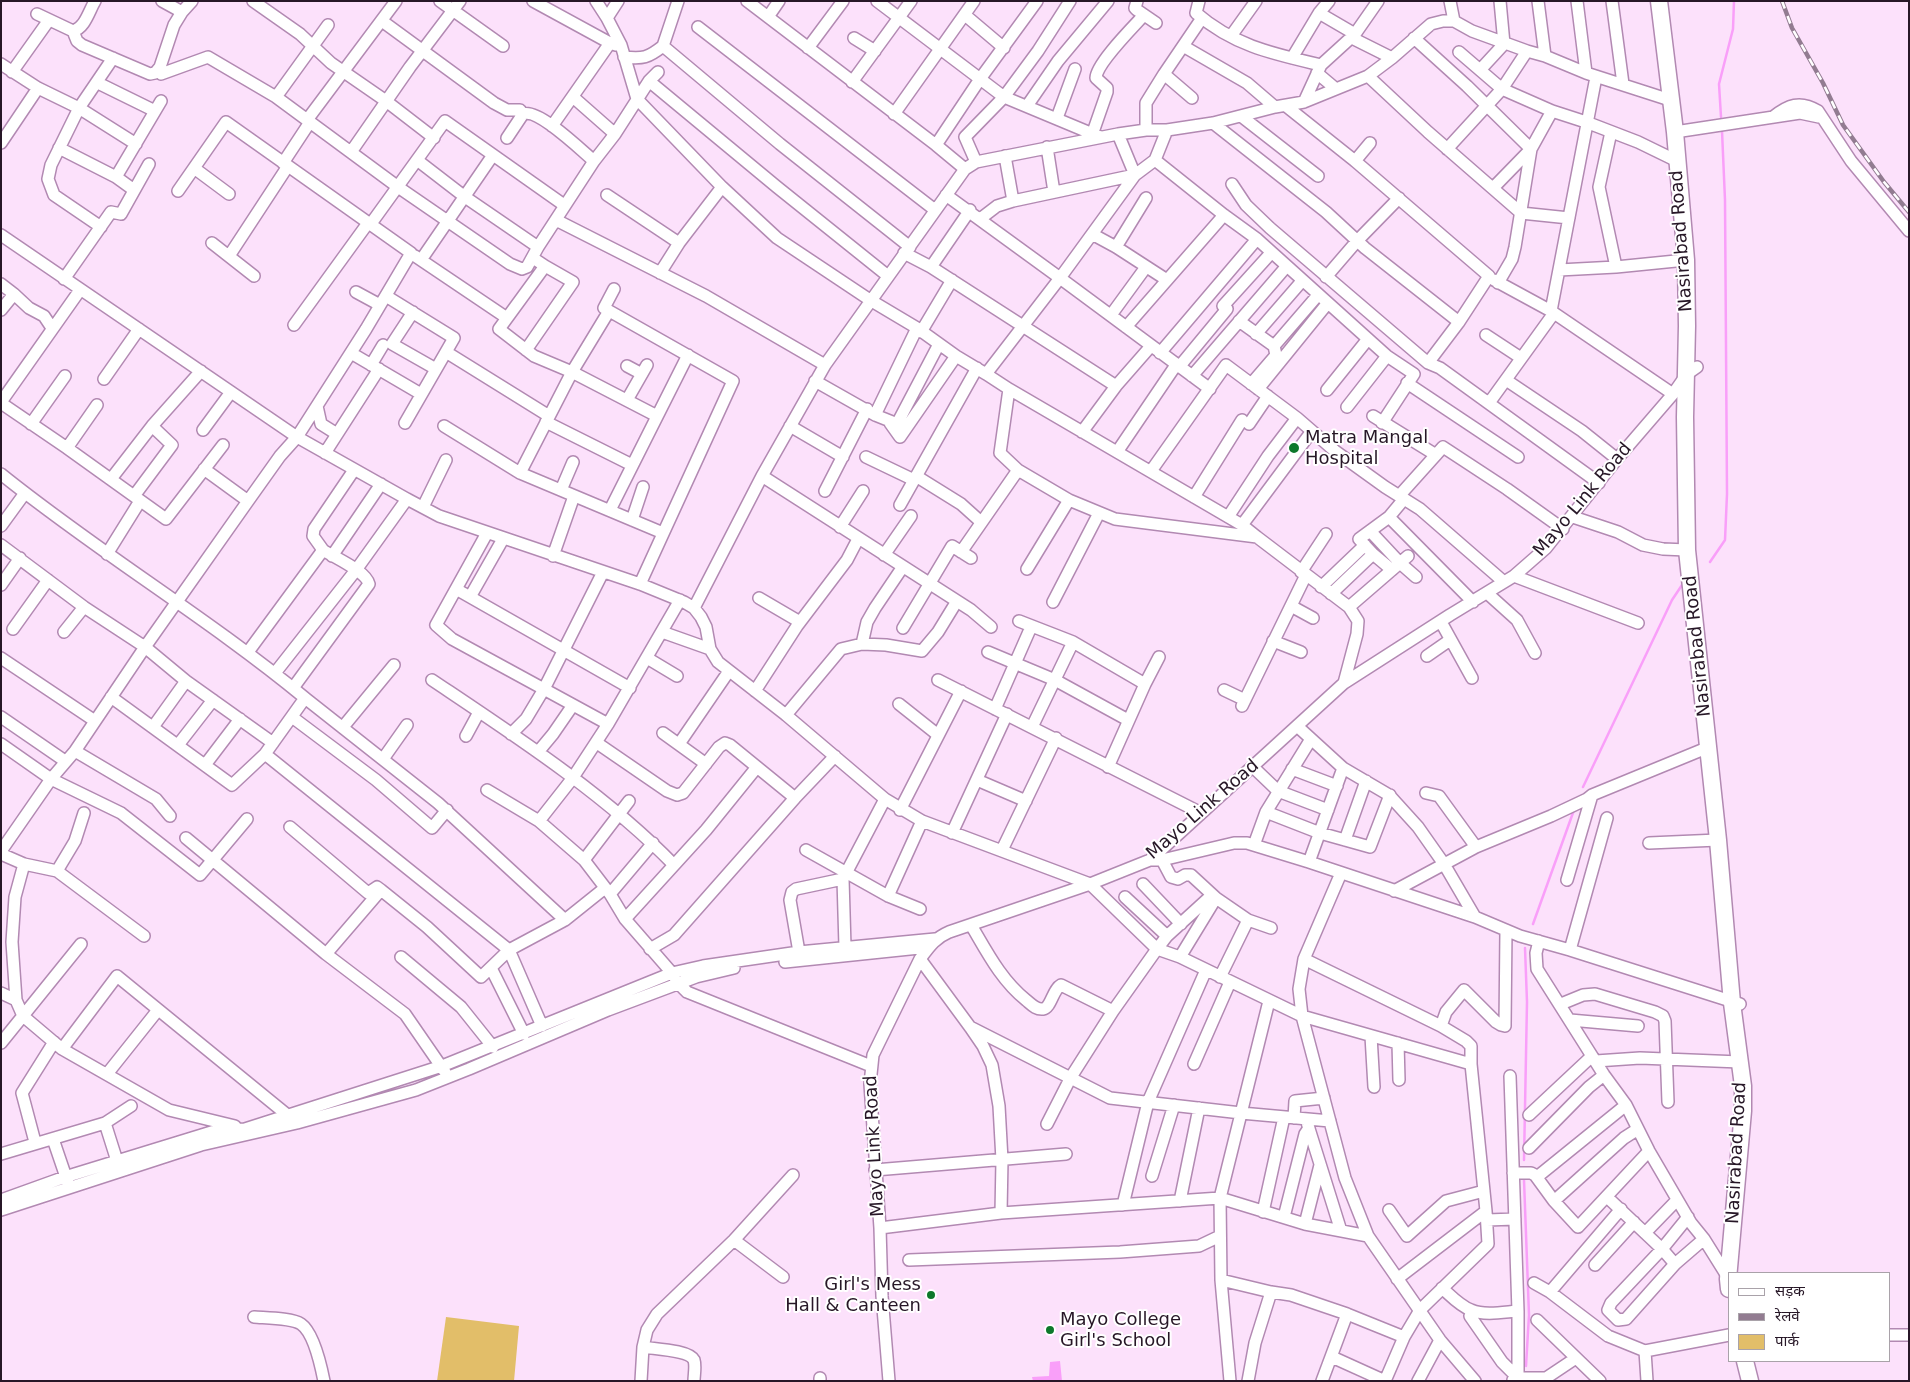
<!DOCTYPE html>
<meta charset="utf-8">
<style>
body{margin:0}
#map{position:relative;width:1910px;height:1382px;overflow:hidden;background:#fce1fb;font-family:"DejaVu Sans","Noto Sans Devanagari",sans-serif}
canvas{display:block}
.frame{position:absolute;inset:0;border:2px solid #271727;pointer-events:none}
.legend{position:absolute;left:1728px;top:1272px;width:162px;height:90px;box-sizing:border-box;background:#fff;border:1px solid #a9a2a9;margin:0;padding:6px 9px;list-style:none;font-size:15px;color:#271727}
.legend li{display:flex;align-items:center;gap:10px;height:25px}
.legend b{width:25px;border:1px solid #a9a2a9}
</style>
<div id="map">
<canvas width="1910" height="1382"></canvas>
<div class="frame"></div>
<ul class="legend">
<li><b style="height:6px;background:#fff"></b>सड़क</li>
<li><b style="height:6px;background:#927c91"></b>रेलवे</li>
<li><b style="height:14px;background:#e2be69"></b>पार्क</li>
</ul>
</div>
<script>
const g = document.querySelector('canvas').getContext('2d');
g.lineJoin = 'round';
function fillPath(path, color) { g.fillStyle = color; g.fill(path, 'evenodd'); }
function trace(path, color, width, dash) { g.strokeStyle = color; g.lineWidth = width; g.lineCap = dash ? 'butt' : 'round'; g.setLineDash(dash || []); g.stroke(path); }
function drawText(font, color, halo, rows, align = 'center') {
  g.font = font + ' "DejaVu Sans",sans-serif'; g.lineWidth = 4; g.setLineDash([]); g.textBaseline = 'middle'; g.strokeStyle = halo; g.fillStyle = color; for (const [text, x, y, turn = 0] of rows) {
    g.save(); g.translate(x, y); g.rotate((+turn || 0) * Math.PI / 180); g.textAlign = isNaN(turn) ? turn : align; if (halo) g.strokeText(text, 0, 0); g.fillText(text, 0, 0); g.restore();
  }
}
const green = new Path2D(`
 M446,1317L519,1326L514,1381H437Z`);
const water = new Path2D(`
 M1060,1361L1062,1381H1033L1032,1377L1049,1376L1050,1362Z`);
const stream = new Path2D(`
 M1721,117L1719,84L1733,29L1734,1
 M1710,562L1725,540L1727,494L1725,200L1722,131
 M1583,787L1672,600L1682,585
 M1533,924L1574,810
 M1524,1160L1527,1002L1525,948
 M1524,1180L1529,1315L1526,1366`);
const minor = new Path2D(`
 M162,1L182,12L192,1
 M253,1L300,34L331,63L386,101L434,138
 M440,1L503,46
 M533,1L610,43L616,45
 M596,1L607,18L621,45L637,99L722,187L777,238L870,300L917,328L956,356L986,374L1060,278L946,195
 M678,1L663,46L780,144L910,247
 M747,1L936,145L965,169
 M877,1L1004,97L1100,137
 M1137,1L1135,8L1137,10L1156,23
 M1199,1L1196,13C1234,46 1274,54 1321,65
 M1450,1L1454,21
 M1538,1L1545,56
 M1577,1L1586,73
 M1612,1L1623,84
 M1319,13L1355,34
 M37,14L73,31C85,28 89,11 95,1
 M965,15L1004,48
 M768,17L779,1
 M607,18L618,1
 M382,21L494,103L507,110H520L523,114
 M698,27L935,210
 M73,31L77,41L82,45L150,74L155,73L160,67L174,25L182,12
 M1231,36L1256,1
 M854,38L875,51
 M1352,38L1392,58
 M1414,38L1467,86L1531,149L1515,247L1512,259L1498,283
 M1183,46L1247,83L1275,107
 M808,48L843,1
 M1459,52L1502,89L1552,111L1586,122L1638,142L1677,161
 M624,57C643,59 648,58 663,46
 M1292,58L1319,13L1329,1
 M1,64L38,88L79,108L136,144
 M1480,70L1504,44L1500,1
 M12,72L49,20
 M1317,73L1336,89
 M161,74L208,57L276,97L398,187L510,264L522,269L527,267L538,247L594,161L615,134L649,81L658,72
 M1164,74L1192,98
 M1368,76L1428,132L1521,213L1569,218
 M649,81L777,187L888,276
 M852,82L911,1
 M98,83L155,111
 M276,97L328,25
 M573,97L615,134
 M1304,102L1321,65L1355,34L1378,1
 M1027,106L1058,61L1108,1
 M1286,106L1355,161L1489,276L1459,322L1428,363
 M894,114L974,1
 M1241,116L1318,176
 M1773,117C1788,105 1800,100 1818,111L1851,161L1909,231
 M1057,118L1075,69
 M307,120L396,1
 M1213,123L1326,212L1365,248L1459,322
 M552,126L610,43
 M1146,130V103L1164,74L1202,18
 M1611,132L1599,187L1616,267
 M1675,132L1800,113L1819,117
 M1118,134L1135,175L1155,160L1224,215L1257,239L1387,356L1414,374L1382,423
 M1092,135L1107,92V88L1096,78C1096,64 1133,27 1144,15
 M507,138L523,114C538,108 581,150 594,161
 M1,143L38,88
 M936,145L980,79L1037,1
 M1047,147L1054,192
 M59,148L116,177
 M1447,149L1502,89L1527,51
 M351,152L410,67L460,1
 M1005,156L1013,201
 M417,160L465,197L538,247
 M1155,160L1167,130
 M1355,161L1370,143
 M976,162L965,137L1004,97L1038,51L1070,1
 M283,163L310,122
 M194,168L229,194
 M1232,184L1246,205L1270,228L1428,363L1440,368L1599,483
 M1493,188L1531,149L1552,111
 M134,190L116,177L161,101
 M607,195L679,243
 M980,219L997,206L1013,201L1135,175L1060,278L1210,389
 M556,220L706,296L825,365
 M370,225L445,121L564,205
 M101,227L54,195L48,179L51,165L79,108L113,58
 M1092,234L1116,247L1167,280
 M1,235L297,437L407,499L439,516L640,584L684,602L694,608L701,617L706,627L710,649L718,662L786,715L885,799L922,821L1090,884L1157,949L1180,957L1302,1016L1471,1064
 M212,243L254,276
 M1116,247L1146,198
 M904,253L931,267L1116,386
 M229,256L288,166
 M415,256L507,318
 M421,260L493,155
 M931,267L970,210
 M1559,270L1616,267L1686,260
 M660,273L679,243L722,187
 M1326,277L1357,241L1399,198
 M64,279L111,212L121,214L149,164
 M1494,280L1551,311L1673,394
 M1,284L14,294L1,310
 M614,289L604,308L733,381L640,584
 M356,292L380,305
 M14,294L29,308L44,316L52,328
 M386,296L454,338L405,423
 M1223,306L1271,253
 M609,311L572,372L657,416
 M1551,311L1596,77
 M413,312L392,344L436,369
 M1111,315L1146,267
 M1239,321L1274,346
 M294,325L368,223
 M1126,327L1224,215
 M921,332L952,280
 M1256,334L1302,281
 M1486,335L1521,358
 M526,350L573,282L545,266
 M446,352L549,416
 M351,353L421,394
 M1160,353L1257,239
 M371,365L383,345
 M627,366L642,374
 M1179,367L1227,309
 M986,374L1009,389L1242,525L1257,537
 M1192,376L1286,267
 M104,379L139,329
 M1506,380L1582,431L1617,459
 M815,381L875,415L895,423L898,422L939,344
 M1407,383L1518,457
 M1251,384L1276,355L1274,346L1318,295
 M1009,389L1000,453L1018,470L1069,500L1115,519L1257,537L1349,607L1358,621L1357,634L1344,683
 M1258,389L1327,304
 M1327,390L1368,339
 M627,400L647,365
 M1,402L80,290
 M1,403L67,448L166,519L223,445
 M1489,403L1554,313
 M317,406L321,424L337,434
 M1347,407L1387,356
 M875,415L917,328
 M1373,416L1436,455
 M546,422L632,465
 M890,423L900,437L956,356
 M31,424L65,376
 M1249,424L1268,396
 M444,426L520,473L663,533
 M790,426L843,457
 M203,430L231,392
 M1082,432L1116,386L1151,346
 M67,448L97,405
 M1117,452L1176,365
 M325,453L379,369
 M866,457L914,480
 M204,469L248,501
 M1151,471L1226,365L1297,418L1335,451L1385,487L1420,509L1504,582
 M520,473L572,372L534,356L499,329L545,266L533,258
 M1,474C99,553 208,618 305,698
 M762,476L971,610L991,627
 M916,476L961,504L981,522
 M111,479L152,426L201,371
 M561,490L573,462
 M825,491L867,409
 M134,496L172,445L152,426
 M1399,496L1443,447L1507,489L1563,529
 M1194,497L1242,420
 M900,505L977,368
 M423,507L446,460
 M610,510L688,355
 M1228,517L1268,456L1297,418
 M1389,517L1473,602
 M1573,517L1618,532L1643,545L1663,549L1687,550
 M632,520L643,487
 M1242,525L1312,431
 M1,526L25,493
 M840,527L863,491
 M1371,532L1400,563L1416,577
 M487,533L436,625L452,639L608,724L572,779L539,821
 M1,545L84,607L145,647L186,681L273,743
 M961,552L1018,470
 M107,554L140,501
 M884,555L911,516
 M332,556L381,484
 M553,556L574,496
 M1027,569L1069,500
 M1392,570L1373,554L1359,539L1389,517L1404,499
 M1301,572L1326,534
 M1514,576L1638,623
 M1,585L20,558
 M1321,587L1365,545
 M456,589L630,688
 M1487,593L1517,620L1535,653
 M1331,594L1373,554
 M470,597L503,539
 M759,598L800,622
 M1053,602L1099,513
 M1291,606L1313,618
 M1349,607L1408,556
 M694,608L762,476L825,365L965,169L976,162L1118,134L1146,130H1167L1213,123L1275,107L1304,102L1368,76L1392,58L1431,24L1443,21H1454L1472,31L1527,51L1545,56L1586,73L1670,100
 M1019,621L1073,642L1145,684
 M1441,622L1472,678
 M903,628L952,546L971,558
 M13,629L48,580
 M64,632L84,607
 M662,632L710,649
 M1273,641L1301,652
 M862,644L867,622L875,608L902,568
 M248,652L323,550L313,536L314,529L354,470
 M988,652L1055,680L1128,720
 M1427,656L1450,640
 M1,658L95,721
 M647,658L677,676
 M275,673L356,570L407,499
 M432,680C514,735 605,794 674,865
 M938,680L1201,813
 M293,688L369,584C366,571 335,558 323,550
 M1224,690L1245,700
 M755,691L797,626L847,560L858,539
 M111,697L232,785L265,754
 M899,704L938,735
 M1242,706L1306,575
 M995,709L1031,627
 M786,715L841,649L862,644L886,645L922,651L938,632L957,601
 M1,717L65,761
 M292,717L376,780L432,828L447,810
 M608,724L680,600
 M1297,726L1343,768L1389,795L1418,827L1444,864L1475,917
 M153,727L186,681
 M343,727L394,665
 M1032,727L1073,642
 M663,733L706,764
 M511,734L526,719L544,689L603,572
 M466,736L479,712
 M597,743L667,791L677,795L683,793L719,747L725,743L730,745L795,798
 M1,744L51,779L121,813L200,875L247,819
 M679,744L729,671
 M178,745L213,700
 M75,751L156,799L170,816
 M538,752L553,734L573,705
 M383,759L407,725
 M205,765L240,719
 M1108,767L1145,684L1159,657
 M1253,767L1278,791L1328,810
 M1292,769L1337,786
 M977,780L1026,801
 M487,790L539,821L584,860L610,894L625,919L672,973L678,983L687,992L871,1066
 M1426,793L1439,796L1476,847
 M900,810L961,691
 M1266,812L1320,833L1370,847L1390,795
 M290,827L368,893L377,887L381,890L427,927L481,977L509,950L565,920L438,803L305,698L265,754L509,950L542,1026
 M952,833L1007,714
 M186,838L326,954L405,1014L445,1072
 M1345,840L1366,781
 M1649,843L1718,840
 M1254,845L1266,812L1311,739
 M806,850L888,896L920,909
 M1002,850L1056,738
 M1,851L51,779L75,751L145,647L248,501L280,456L297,437L366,329L411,253L226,122L178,191
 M1,854L24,864L57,871L144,936
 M584,860L629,801
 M1150,860H1162L1234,843H1247L1309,862L1475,917L1520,936L1570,950L1740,1004
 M1162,860L1171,877L1178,879L1185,875H1191L1216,898L1248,920L1271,928
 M1309,862L1343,768
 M24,864L15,897L12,942L16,1000L23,1016L62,1049L169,1110L235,1126
 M57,871L75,841L84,813
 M1341,873L1304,959L1299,989L1302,1016L1345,1178L1368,1236L1440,1340L1475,1381
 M1567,880L1592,795
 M1143,884L1181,924
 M1394,891L1476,847L1551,816L1587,799L1592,795L1709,747
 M610,894L653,843
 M888,896L922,821
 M1125,897L1167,936
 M625,919L706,830L757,767
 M565,920L605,888
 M971,925C987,952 1001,980 1026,1000C1031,1004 1036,1010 1043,1009C1051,1008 1053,989 1061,985L1113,1011
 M1539,941L1536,953L1537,969L1604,1075L1626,1105L1649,1151L1691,1223L1704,1239L1729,1279
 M845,947L843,879L885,799
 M650,949L674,935L795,798L835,756
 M1570,950L1607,818
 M799,952L790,900L792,892L796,889L843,879
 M326,954L381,890
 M401,957L461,1007L493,1047
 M1180,957L1216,898
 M920,959L970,1027L983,1046L992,1065L999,1106L1002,1160L1001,1213
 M785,962L929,947
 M491,968L524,1034
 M1220,977L1248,920
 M1,993L16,1000
 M1561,1004L1583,995L1595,994L1655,1012L1663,1016L1665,1021L1668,1102
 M1570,1020L1638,1026
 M1441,1026L1446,1012L1464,990L1496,1022L1501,1025L1505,1026L1506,930
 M970,1027L1110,1098L1241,1113L1330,1121
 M1371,1036L1374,1087
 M1,1043L81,944
 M1398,1043L1399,1080
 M62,1049L117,976L291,1118
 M1596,1061L1640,1058L1740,1062
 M1194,1064L1230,982
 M107,1074L158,1010
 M1510,1076L1518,1311V1378
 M1529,1115L1592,1056
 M1294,1118L1295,1101L1324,1098
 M1306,1119L1341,1231
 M105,1123L117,1161
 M1047,1124L1071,1077L1113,1011L1157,949L1167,936L1212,895
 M53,1139L68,1183
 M35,1142L22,1093L54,1042
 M1529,1148L1589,1087L1604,1075
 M1,1154L105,1123L131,1106
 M875,1170L1066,1154
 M1513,1173H1531L1535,1175L1554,1201L1578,1227L1649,1151
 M1152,1176L1174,1105
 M1537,1177L1626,1105
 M1607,1197L1662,1249L1675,1264
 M1,1200L65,1177L218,1130L245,1129L442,1066L672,973L703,966L799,952L935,939
 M1180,1201L1199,1108
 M1554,1201L1624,1138L1638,1129
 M1123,1205L1148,1102L1206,970
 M1,1210L201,1145L297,1123L416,1090L469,1069L608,1010L696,977L734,968
 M1389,1210L1407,1236L1446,1201L1484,1191
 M1263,1212L1284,1117
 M1284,1217L1305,1134L1309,1128
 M1688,1217L1662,1249L1611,1303L1608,1310L1618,1320L1626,1319L1675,1264L1704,1239
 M1487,1220L1515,1219
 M1305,1224L1320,1165
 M880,1228L1001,1213L1220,1198L1305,1224L1368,1236
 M1645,1233L1677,1200
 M734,1240L783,1277
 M909,1260L1120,1252L1199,1246L1220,1236
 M1595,1265L1634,1222
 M1397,1279L1486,1211
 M1221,1280L1271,1292L1291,1295L1347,1314L1404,1337L1420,1310L1488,1244L1486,1211L1471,1064V1046L1466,1041L1441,1026L1304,959
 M1534,1283L1550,1292L1608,1336L1645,1351
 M1442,1288C1451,1296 1460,1306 1471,1310C1485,1316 1504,1312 1518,1311
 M1550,1292L1621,1209
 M1470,1316L1502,1362L1518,1378
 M254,1317C266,1318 292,1318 301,1324C314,1333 321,1366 324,1381
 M1537,1320L1600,1381
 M1889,1335H1909
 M643,1347C653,1349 689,1350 694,1360C696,1366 694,1375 694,1381
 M1332,1357L1385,1381
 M820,1378V1381
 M1513,1380L1522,1378H1546L1576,1358
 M641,1381L643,1347L647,1330L657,1314L734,1240L793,1175
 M889,1381L882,1296L880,1228L870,1084L873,1055L920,959C929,947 935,938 949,932L1090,884L1150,860L1344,683L1450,615L1514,576L1546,548L1617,459L1673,394L1687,374L1697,367
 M1230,1381L1221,1280L1220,1198L1269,1001
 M1248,1381L1255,1343L1271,1292
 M1322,1381L1347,1314
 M1385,1381L1404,1337
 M1418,1381L1440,1340
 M1647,1381L1645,1351L1729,1335`);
const highway = new Path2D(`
 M1659,1L1675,132L1686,260L1687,326L1685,417L1687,550L1718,840L1732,1003L1743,1086V1111L1728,1279L1729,1289
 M1745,1361L1750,1381`);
const rail = new Path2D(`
 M1782,1L1792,28L1823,83L1843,125L1884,182L1909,212`);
const markers = [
 [1294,448,6,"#0d782b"],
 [931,1295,5,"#0d782b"],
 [1050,1330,5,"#0d782b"]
];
const streetNames = [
 ["Nasirabad Road",1682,241,-94],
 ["Mayo Link Road",1583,500,-50],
 ["Nasirabad Road",1698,646,-96],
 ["Mayo Link Road",1203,810,-41],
 ["Mayo Link Road",875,1146,-93],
 ["Nasirabad Road",1737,1153,-87]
];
const poiNames = [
 ["Matra Mangal",1305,438],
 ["Hospital",1305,459],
 ["Girl's Mess",921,1285,"right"],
 ["Hall & Canteen",921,1306,"right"],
 ["Mayo College",1060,1320],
 ["Girl's School",1060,1341]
];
fillPath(green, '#e2be69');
fillPath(water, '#f99ff9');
trace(stream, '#f99ff9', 2.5);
trace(minor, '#b289b2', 14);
trace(highway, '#b289b2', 19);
trace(minor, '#fff', 11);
trace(highway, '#fff', 16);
trace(rail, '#927c91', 4.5);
trace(rail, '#fff', 2.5, [8]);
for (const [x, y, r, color] of markers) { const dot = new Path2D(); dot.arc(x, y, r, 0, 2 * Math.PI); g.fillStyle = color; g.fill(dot); trace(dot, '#fff', 2); }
drawText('18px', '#271727', '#fff', streetNames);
drawText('18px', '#271727', '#fff', poiNames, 'left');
</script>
